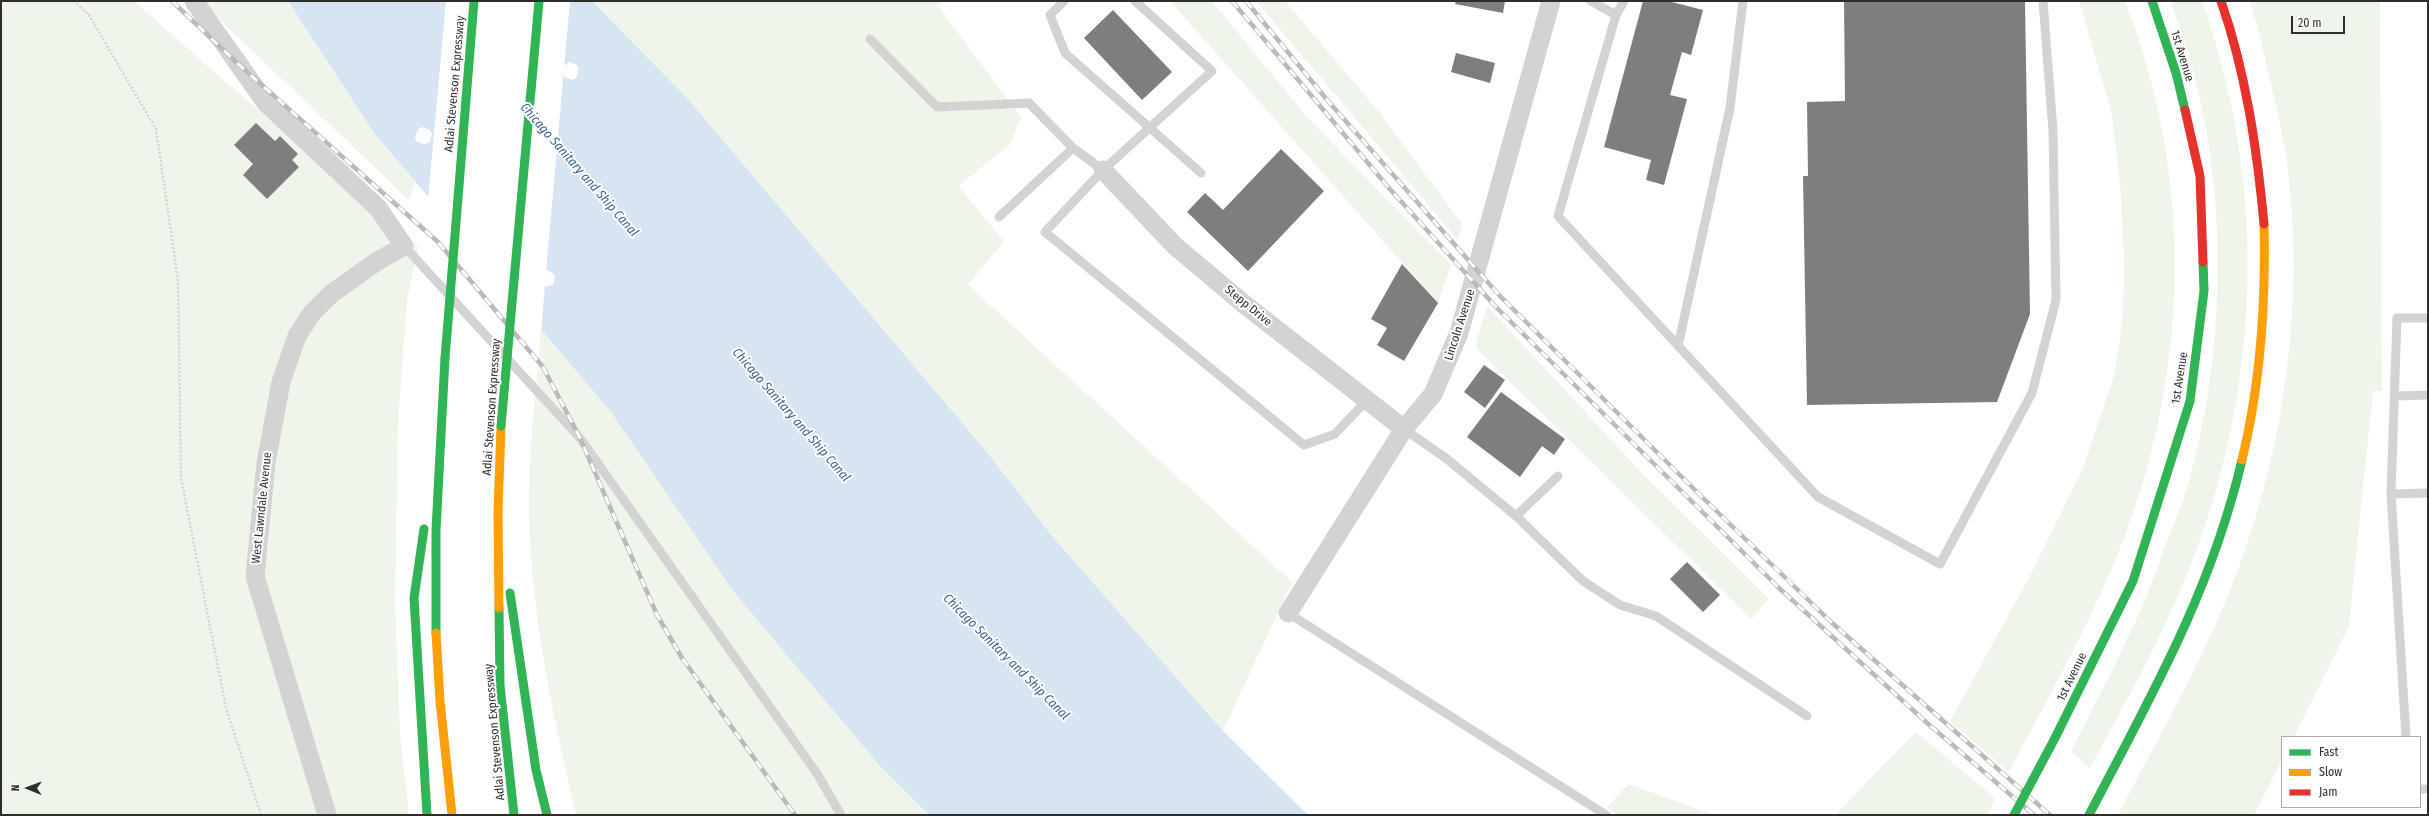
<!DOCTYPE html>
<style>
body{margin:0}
#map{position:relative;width:2429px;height:816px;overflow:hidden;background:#fff;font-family:"Fira Sans Condensed",sans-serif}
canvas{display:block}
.frame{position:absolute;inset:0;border:2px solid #2e2e2e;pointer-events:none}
.legend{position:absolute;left:2281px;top:736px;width:140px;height:72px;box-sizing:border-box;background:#fff;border:1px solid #ababab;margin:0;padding:5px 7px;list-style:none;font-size:12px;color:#2e2e2e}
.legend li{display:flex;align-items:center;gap:8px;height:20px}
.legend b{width:20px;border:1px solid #ababab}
.north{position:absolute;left:8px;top:768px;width:40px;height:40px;-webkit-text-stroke:3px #fff;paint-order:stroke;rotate:271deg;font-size:11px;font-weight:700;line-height:16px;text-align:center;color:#2e2e2e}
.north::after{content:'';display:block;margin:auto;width:14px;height:18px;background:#2e2e2e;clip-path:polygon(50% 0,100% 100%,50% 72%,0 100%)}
.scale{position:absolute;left:2291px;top:16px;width:54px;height:18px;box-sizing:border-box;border:2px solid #2e2e2e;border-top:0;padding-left:5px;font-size:12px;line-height:14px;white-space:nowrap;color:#2e2e2e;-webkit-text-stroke:3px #fff;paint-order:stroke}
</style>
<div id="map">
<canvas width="2429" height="816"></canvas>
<div class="frame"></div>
<ul class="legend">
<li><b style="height:5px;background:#30b455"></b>Fast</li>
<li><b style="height:5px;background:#ff9f0a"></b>Slow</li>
<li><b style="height:5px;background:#e5322d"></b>Jam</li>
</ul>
<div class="north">N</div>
<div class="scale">20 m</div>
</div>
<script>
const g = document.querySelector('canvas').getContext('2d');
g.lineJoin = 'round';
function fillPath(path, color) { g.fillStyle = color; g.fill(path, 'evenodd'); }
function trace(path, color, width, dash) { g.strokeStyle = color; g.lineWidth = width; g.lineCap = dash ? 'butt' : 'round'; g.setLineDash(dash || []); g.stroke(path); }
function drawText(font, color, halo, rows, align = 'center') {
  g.font = font + ' "Fira Sans Condensed",sans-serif'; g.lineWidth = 4; g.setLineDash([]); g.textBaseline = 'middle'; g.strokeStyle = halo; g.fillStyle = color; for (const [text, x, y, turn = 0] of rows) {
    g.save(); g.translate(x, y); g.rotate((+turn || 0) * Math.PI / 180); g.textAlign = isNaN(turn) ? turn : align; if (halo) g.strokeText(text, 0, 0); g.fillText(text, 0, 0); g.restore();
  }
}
const green = new Path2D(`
 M1,1H134L206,65L418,247L407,300L398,423L395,603L400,734L409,815H1Z
 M200,1H288L374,133L415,182L409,200Z
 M592,1H942L938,6L1021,117L1009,146L958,186L1004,241L968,285L1292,582L1223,731L1052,536L986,451L687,98Z
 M1170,1H1212L1306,116L1451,265L1438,303Z
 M1256,1H1285L1379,112L1462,224L1458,240Z
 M2079,1H2125C2193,175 2190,365 2124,538C2093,619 2049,696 2009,772L1950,721L2030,576L2083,468L2115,373L2123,316L2124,261L2121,194L2112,115Z
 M2170,1H2202C2269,187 2261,395 2186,577C2159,643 2124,705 2090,768L2071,752C2093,707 2117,663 2137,618C2147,596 2155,574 2163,552C2172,529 2182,505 2189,481C2231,330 2229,148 2170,1Z
 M2250,1H2380L2382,391H2373L2349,626L2294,737H2282V760L2254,815H2118C2150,753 2185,692 2214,628C2277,489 2305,333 2289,181C2286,147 2278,113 2270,80C2264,53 2258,27 2250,1Z
 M1487,306L1640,471L1769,599L1751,619L1475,347Z
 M541,330L611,412L733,591L879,765L929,815H576C553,717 532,619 529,517C528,455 536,392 541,330Z
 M1916,732L1996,799L1987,815H1835Z
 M1628,784L1715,815H1618L1607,808Z`);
const water = new Path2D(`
 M288,1H592L687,98L986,451L1052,536L1223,731L1308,815H929L879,765L733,591L611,412L374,133ZM569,62L577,65L579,69L576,78L572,80L564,77L562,68ZM423,127L430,130L432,134L430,142L425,144L417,142L415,137L418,129ZM546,270L553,273L555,277L553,285L544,287L538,280L541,271Z`);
const pier = new Path2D(`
 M446,1H570L546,272L540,276L541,283L545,285L541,333L428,200Z`);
const building = new Path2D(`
 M1456,1H1505L1503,13L1455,4Z
 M1643,1H1668L1703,10L1691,55L1682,52L1670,95L1687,99L1664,185L1646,180L1651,160L1604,147Z
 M1844,1H2025L2030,314L1997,402L1807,405L1803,176H1808L1807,102L1845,101Z
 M1113,10L1172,72L1142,100L1084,38Z
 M1456,53L1495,63L1490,83L1451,72Z
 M256,123L275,141L280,136L298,154L292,160L299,167L267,199L243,175L253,164L234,145Z
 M1281,149L1324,191L1248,271L1187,212L1205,193L1223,210Z
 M1402,264L1438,303L1404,361L1377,345L1387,328L1371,319Z
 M1484,365L1505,380L1485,408L1464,392Z
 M1501,392L1565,439L1554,455L1542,446L1520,477L1467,437Z
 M1687,562L1720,595L1703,612L1670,579Z`);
const path = new Path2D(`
 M74,1L89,15L156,129L178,280L181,478L226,708L261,815`);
const lane = new Path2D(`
 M1064,1L1050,15L1065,53L1201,173
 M1135,1L1212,71L1103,170L1045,232L1304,445L1335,434L1367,400
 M1591,1L1616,15
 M1624,1L1616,15L1558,216L1818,497L1940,564L2032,393L2056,300L2053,131L2043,1
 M870,39L937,107L1029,103L1073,148L1103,170
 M999,217L1073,148
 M404,246L580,438L818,775L841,815
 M1678,346L1730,108L1743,1
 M2395,396L2428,395
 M1404,429L1447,459L1516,516L1583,581L1620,605L1656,616L1807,716
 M2391,494L2428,493
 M1516,516L1558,476
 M1288,613L1606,815
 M2406,737L2391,494L2397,318H2428
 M2420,789H2428`);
const street = new Path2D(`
 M194,1L266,103L378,208L404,246L376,262L331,294L312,313L297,336L281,382L266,463L255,576L327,815
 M1103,170L1175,246L1244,304L1404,429
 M1288,613L1404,429L1433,394L1459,333L1551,1`);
const fast = new Path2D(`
 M2152,1L2176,73L2185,110
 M424,529L414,598L427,815
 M510,593L536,770L547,815
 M499,608L500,685L514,815
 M436,633V530L445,358
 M2055,738L2133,581L2190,401L2204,291L2203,262
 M2089,815C2151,696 2211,592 2242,460`);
const slow = new Path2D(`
 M2242,460C2261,382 2266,304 2264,224
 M499,608L498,512L501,426
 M436,633L440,701L452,815`);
const jam = new Path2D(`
 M2221,1C2246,73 2257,149 2264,224
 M2185,110L2200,176L2203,262`);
const rail = new Path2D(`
 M172,1L236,62L438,242L543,367L580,438L657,615L682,658L795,815
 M1232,1L1389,188L1496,307L1779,588L1926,722L2034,815
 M1246,1L1328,101L1500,296L1703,498L1831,622L2050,815`);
const fastBridge = new Path2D(`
 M445,358L474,1
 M501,426L539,1
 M2014,815L2055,738`);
const streetNames = [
 ["1st Avenue",2182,56,73],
 ["Adlai Stevenson Expressway",455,84,-85],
 ["Stepp Drive",1248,306,39],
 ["Lincoln Avenue",1460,325,-72],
 ["1st Avenue",2180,378,-81],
 ["Adlai Stevenson Expressway",492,407,-86],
 ["West Lawndale Avenue",262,508,-84],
 ["1st Avenue",2072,677,-64],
 ["Adlai Stevenson Expressway",495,732,-95]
];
const waterNames = [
 ["Chicago Sanitary and Ship Canal",579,170,49],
 ["Chicago Sanitary and Ship Canal",791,415,49],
 ["Chicago Sanitary and Ship Canal",1006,657,45]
];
fillPath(green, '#eff5eb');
fillPath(water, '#d7e4f2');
fillPath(pier, '#fff');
fillPath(building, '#7e7e7e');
trace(path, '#d3d3d3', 2.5, [2, 2]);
trace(lane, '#d3d3d3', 9);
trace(street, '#d3d3d3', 19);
trace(fast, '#30b455', 9);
trace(slow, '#ff9f0a', 9);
trace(jam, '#e5322d', 9);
trace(rail, '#bababa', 4.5);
trace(rail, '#fff', 3, [9]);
trace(fastBridge, '#30b455', 9);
drawText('12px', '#2e2e2e', '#fff', streetNames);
drawText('italic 13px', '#3a6491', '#fff', waterNames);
</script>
